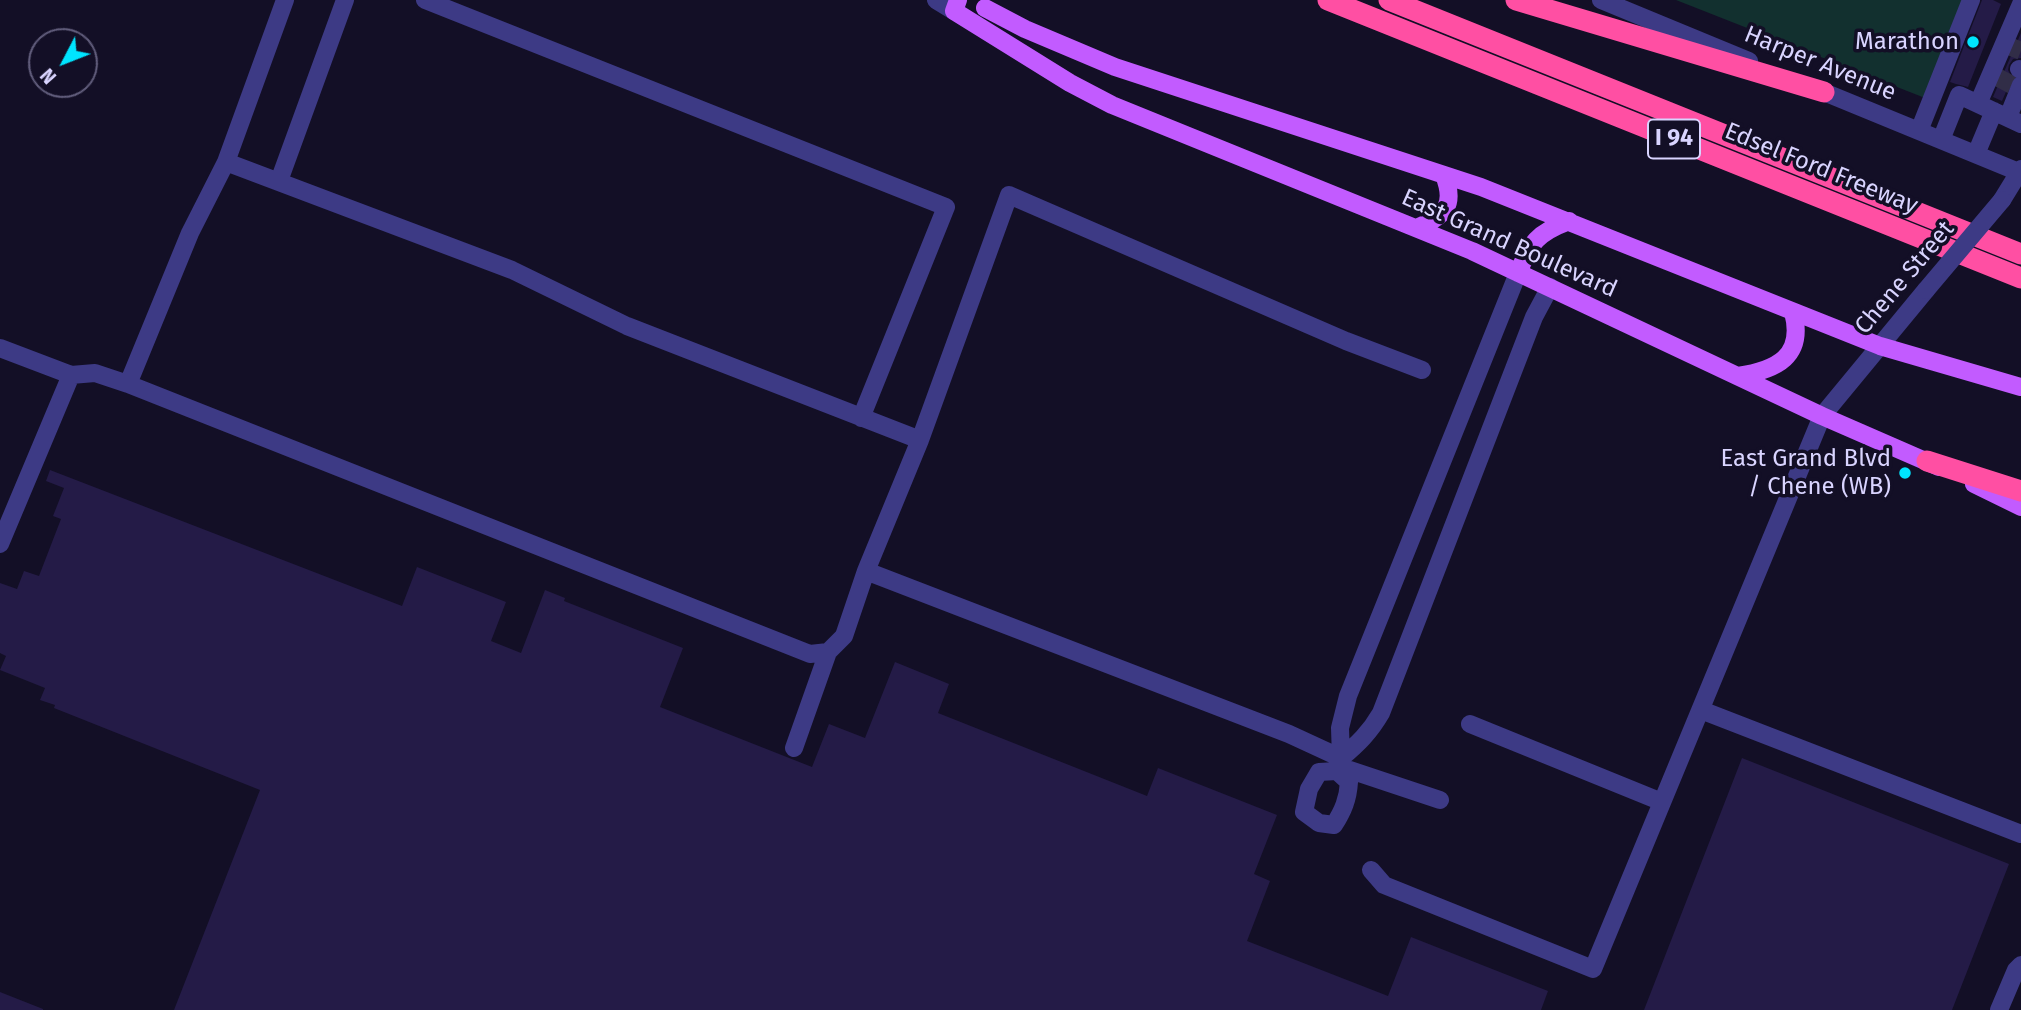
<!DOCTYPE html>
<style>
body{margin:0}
#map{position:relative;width:2021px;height:1010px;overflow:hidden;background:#130f26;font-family:"Fira Sans",sans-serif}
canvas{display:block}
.north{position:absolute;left:28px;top:28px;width:70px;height:70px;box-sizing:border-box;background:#130f26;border:2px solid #625e7d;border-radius:50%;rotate:228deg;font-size:19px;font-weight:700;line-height:28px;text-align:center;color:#d9d4ff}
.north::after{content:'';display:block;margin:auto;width:24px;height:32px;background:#00e5ff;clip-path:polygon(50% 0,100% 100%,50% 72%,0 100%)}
</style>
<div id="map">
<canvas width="2021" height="1010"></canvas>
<div class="north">N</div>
</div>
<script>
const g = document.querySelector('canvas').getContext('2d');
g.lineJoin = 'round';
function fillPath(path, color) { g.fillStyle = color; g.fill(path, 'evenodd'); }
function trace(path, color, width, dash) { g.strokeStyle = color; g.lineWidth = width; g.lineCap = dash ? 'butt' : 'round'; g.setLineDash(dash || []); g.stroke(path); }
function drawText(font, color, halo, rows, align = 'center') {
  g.font = font + ' "Fira Sans",sans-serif'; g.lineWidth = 7; g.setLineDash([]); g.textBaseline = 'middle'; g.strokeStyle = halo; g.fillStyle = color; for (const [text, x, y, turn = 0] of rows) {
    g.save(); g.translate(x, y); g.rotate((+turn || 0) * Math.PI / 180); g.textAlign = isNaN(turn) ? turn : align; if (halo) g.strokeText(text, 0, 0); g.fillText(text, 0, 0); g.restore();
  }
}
const green = new Path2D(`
 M1676,0H1964L1925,98Z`);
const building = new Path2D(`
 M1982,0H1993L2001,4L1968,87L1956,84L1950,82Z
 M2021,33V58L2013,59L2009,65L2008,70L2012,78L2002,101L1993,97Z
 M50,470L402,606L417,567L506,602L491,641L521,653L545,590L565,598L564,601L683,648L660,707L812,767L829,724L865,738L895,662L949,684L938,713L1147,796L1158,768L1277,815L1254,874L1270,881L1247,941L1388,996L1411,937L1548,991L1541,1010H174L260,790L54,708L55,705L40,700L45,688L0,670L6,656L0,653V583L17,589L24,571L39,576L61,519L53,516L64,488L46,481Z
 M1742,758L2009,864L1952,1010H1644Z
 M0,992L43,1009V1010H0Z`);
const minorTunnel = new Path2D(`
 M2009,46L2021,51
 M1997,77L2012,85`);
const minor = new Path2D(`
 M285,0L226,162L190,233L128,384L810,654L828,652L844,636L866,571L1289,734L1341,758L1337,771
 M425,0L946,207L861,418
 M936,0L954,11
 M1601,0L1749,61
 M2019,69L2021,70
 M1814,88L2021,173
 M1978,104L2021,4
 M2008,117L2021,85
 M1919,131L1971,0
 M1941,140L1959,95L2021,124
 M1976,154L1994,111
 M226,162L512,270L627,326L920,440L866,571
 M279,181L345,0
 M2002,200L2021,169
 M0,348L71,375L95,373L128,384
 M920,440L1009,195L1346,341L1422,370
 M0,544L71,375
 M1701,710L2021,834
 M1470,724L1662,802
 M794,748L828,652
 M1341,758L1340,728L1348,696L1518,273
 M1341,758C1358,744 1370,732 1381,713L1534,317L1550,287
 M1338,766L1440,800
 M1337,771L1349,782C1348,799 1343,811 1334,825L1319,823L1304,812L1309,789L1319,772Z
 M1371,870L1384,885L1593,969L1822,416L1926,290
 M1999,1010L2016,970L2021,965`);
const major = new Path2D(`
 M958,0L954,11L1070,83L1112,105L1472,251L1822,416L1939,467
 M985,8L1025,29L1115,67L1481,187L1880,346L2021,387
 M1416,228C1445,216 1456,206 1444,175
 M1518,273C1531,242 1537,233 1569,221
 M1738,376C1776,370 1805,357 1793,312
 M1974,484L2021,507`);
const highway = new Path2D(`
 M1328,0L2021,278
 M1389,0L2021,254
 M1516,0L1824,92
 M1927,461L2021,491`);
const minorBridge = new Path2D(`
 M1926,290L2002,200`);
const markers = [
 [1973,42,7,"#00e5ff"],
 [1905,473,7,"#00e5ff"]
];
const shields = [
 [1674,139,52]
];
const shieldNames = [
 ["I 94",1674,139]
];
const poiNames = [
 ["Marathon",1959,42],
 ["East Grand Blvd",1891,459],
 ["/ Chene (WB)",1891,487]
];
const streetNames = [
 ["Harper Avenue",1820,64,22],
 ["Edsel Ford Freeway",1821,169,22],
 ["East Grand Boulevard",1509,244,24],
 ["Chene Street",1905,278,-50]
];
fillPath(green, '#12302f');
fillPath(building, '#241b47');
trace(minorTunnel, '#312d47', 18, [18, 9]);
trace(minor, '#3d3a85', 18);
trace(major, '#c25bff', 18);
trace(highway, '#ff4fa3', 21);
trace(minorBridge, '#3d3a85', 18);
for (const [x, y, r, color] of markers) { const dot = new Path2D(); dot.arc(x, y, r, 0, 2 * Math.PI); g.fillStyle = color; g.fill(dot); trace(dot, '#130f26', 2.5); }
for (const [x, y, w] of shields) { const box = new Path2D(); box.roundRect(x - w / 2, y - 19.5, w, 39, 5); g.fillStyle = '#130f26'; g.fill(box); trace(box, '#d9d4ff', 2); }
drawText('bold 23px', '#d9d4ff', null, shieldNames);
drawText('24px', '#d9d4ff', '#130f26', poiNames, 'right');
drawText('24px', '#d9d4ff', '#130f26', streetNames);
</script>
